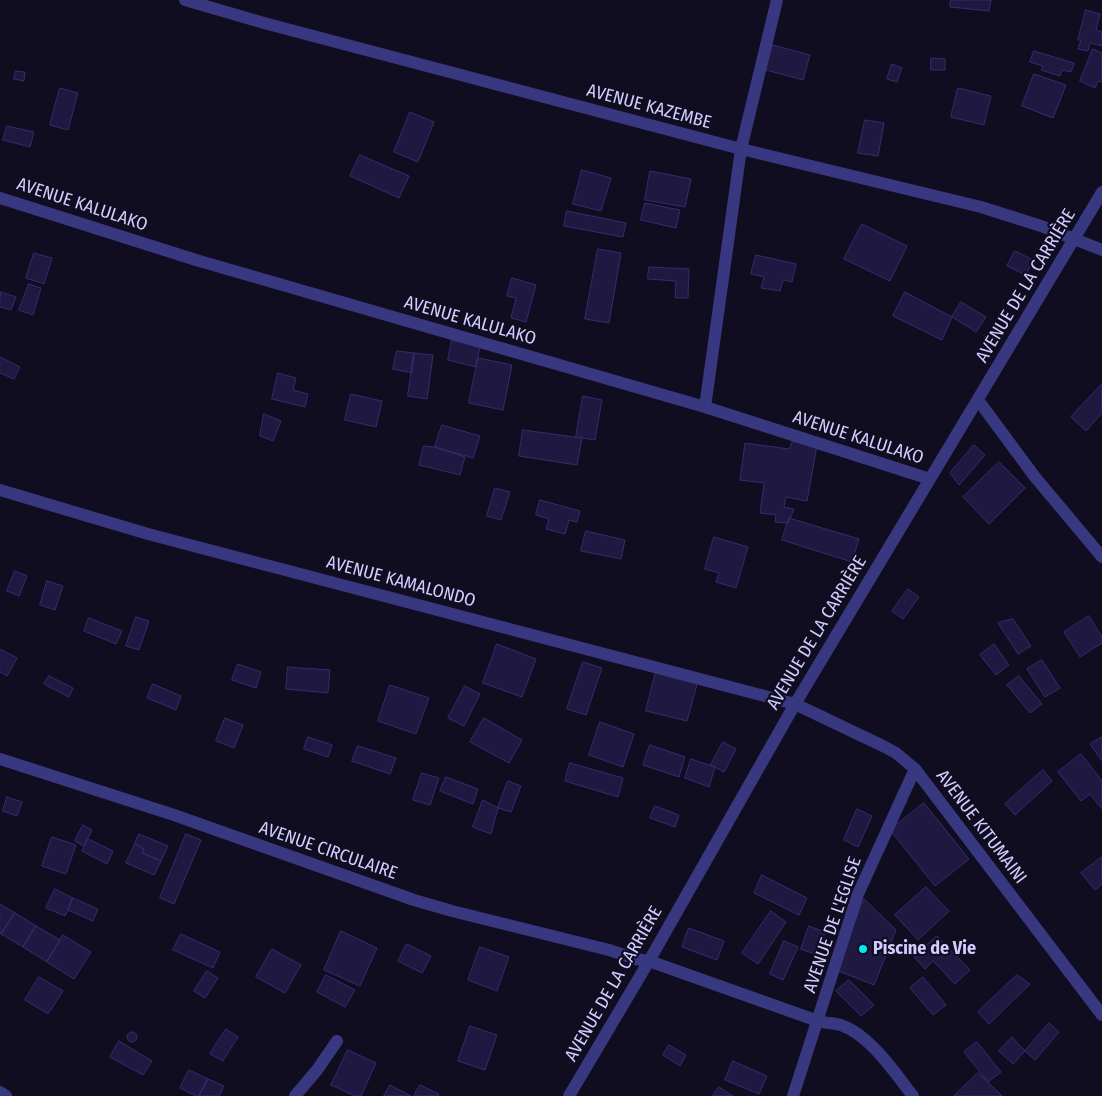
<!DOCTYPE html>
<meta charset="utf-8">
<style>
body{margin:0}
canvas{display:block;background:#100d21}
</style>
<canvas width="1102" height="1096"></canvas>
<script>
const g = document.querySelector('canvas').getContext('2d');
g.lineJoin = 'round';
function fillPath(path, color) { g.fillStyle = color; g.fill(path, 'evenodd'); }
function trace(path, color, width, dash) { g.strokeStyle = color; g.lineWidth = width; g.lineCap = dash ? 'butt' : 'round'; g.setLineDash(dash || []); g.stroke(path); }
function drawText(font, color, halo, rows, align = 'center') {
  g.font = font + ' "Fira Sans Condensed",sans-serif'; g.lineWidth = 4.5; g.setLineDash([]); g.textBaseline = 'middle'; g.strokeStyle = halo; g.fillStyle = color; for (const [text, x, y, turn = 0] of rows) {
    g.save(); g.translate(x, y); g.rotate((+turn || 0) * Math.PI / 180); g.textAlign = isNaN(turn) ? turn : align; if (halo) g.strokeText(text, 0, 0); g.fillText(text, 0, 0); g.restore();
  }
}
const building = new Path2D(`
 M951,0H991L989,11L950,7Z
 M1086,10L1100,14L1096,30L1102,32V46L1090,43L1088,51L1078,49L1081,40H1078Z
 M773,45L810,55L803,80L766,70Z
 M1093,49L1102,53V82L1098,81L1095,88L1080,81Z
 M1034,51L1074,63L1071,72L1062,70L1060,76L1041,70L1043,66L1030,62Z
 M931,58L945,59V70H931Z
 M892,64L902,68L897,82L887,79Z
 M16,71L25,72L24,81L14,79Z
 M1034,74L1066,85L1053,118L1022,106Z
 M60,88L78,93L68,130L50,125Z
 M958,88L991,96L984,125L951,117Z
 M410,112L434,122L418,162L394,152Z
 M865,120L884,123L878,156L858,153Z
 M7,126L34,132L30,147L3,140Z
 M360,155L409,176L399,198L350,176Z
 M582,170L611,178L601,211L573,204Z
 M650,171L691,179L685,207L645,200Z
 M645,203L680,210L676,228L641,220Z
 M567,211L626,223L623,237L564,226Z
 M862,224L907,246L890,281L844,259Z
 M598,249L621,253L609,323L585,319Z
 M1015,251L1033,260L1026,275L1007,266Z
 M34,253L52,258L44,284L26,278Z
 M756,255L796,264L792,282L783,280L780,291L761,288L764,277L751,274Z
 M649,267L689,269L688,298H675L676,281L648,279Z
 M512,278L536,285L526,322L511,318L516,298L507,296Z
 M29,284L41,288L33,315L19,310Z
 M1,292L16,297L11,310L0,307Z
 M905,292L952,317L942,340L893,316Z
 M961,302L986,317L976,332L952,317Z
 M452,340L480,347L476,367L448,360Z
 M397,351L414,353L412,373L393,369Z
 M414,353L433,355L427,399L408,396Z
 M0,357L20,367L14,379L0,373Z
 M478,358L512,365L503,410L469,403Z
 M278,373L296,378L293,390L308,394L305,407L272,399Z
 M1102,384V413L1086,431L1071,417Z
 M351,394L382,401L376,427L345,420Z
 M583,396L602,400L595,440L576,437Z
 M264,414L281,421L273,441L260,436Z
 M442,425L480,436L473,458L435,447Z
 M523,430L582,438L577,465L519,456Z
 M795,436L818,440L807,501L786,497L784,507L794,509L788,523L775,522L776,515L760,513L764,483L740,480L745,443L789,449Z
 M974,445L985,455L959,485L950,473Z
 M424,446L435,447L465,457L460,475L419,465Z
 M999,462L1025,488L989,524L963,497Z
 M495,488L510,492L501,520L487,516Z
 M540,500L580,511L577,522L569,520L565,534L546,529L549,519L536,515Z
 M789,518L859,539L852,562L782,540Z
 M586,531L625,540L621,559L581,551Z
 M714,537L748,547L736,588L716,582L719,573L705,569Z
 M15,571L27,576L19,596L7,591Z
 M47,581L63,586L55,610L40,605Z
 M908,589L919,597L903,619L892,611Z
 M1089,616L1102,637V643L1080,657L1064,632Z
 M136,617L149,621L139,650L126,646Z
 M89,618L122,631L116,644L84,631Z
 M1013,619L1031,646L1018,654L998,623Z
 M497,644L536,659L522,697L483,683Z
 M994,644L1009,665L996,675L980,655Z
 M0,649L17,658L7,676L0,672Z
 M1042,660L1060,688L1045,697L1027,669Z
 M583,662L602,668L586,715L567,709Z
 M238,664L261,672L256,688L232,680Z
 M288,667L330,670L328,693L286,689Z
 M656,671L698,681L687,721L646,711Z
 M49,676L73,688L69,697L44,684Z
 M1019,676L1042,704L1030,713L1007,685Z
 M153,684L181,696L176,710L147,698Z
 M390,685L429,698L416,734L378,721Z
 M465,686L480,694L464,726L448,718Z
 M225,718L243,725L234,748L216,741Z
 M484,718L522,740L509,763L470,742Z
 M600,722L634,734L623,767L589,755Z
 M308,737L332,745L328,757L304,749Z
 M1102,737V761L1090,744Z
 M723,742L736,749L724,772L711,765Z
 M650,745L685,757L679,777L643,765Z
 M358,746L396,758L390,774L352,761Z
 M1081,754L1102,781V809L1090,794L1081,801L1058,772Z
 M691,759L715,767L709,787L685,778Z
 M570,763L623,778L618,797L565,781Z
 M1043,770L1052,781L1015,815L1005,804Z
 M422,773L439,778L430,805L413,800Z
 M446,777L478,789L473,804L440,791Z
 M508,781L521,786L511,812L498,808Z
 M7,797L22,802L17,816L3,811Z
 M483,800L498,808L491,834L473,827Z
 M924,803L969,859L935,886L890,830Z
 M655,806L679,815L675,827L650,818Z
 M857,809L872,816L858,847L844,840Z
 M83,825L92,830L84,846L75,841Z
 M139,834L168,846L161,861L142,853L144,849L135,844Z
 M186,834L201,840L174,904L160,898Z
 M52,837L76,845L66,874L42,866Z
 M88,839L113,851L107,864L82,851Z
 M135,844L144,849L142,853L161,861L154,875L126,863Z
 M1102,857V884L1095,890L1081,873Z
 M762,875L807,898L799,915L754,893Z
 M926,887L949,911L918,940L895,915Z
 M55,889L73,898L65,916L46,908Z
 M73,898L98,909L93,921L68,910Z
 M864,899L896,930L874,985L836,970Z
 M0,904L15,913L1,934L0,933Z
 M771,911L786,922L758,964L742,953Z
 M15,913L36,926L23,947L1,934Z
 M36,926L60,940L47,962L23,947Z
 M809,926L825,932L817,955L801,949Z
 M689,928L724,941L717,960L682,947Z
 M341,931L377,948L360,986L324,970Z
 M181,934L220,952L213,968L173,950Z
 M63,935L91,952L74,979L47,962Z
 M937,936L970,970L955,984L933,961L925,969L914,957Z
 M784,941L798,947L783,980L770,974Z
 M407,944L431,956L422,973L398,961Z
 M480,947L509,957L497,991L468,980Z
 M272,949L301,965L285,993L256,977Z
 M207,971L218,978L205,998L194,991Z
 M326,975L355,990L345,1007L317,992Z
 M1017,975L1030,984L989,1024L978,1012Z
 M39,977L63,991L48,1014L25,1000Z
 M923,977L946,1005L933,1015L910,988Z
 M849,980L874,1005L861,1016L836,991Z
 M1049,1023L1059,1032L1035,1060L1025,1051Z
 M470,1026L497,1035L485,1070L458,1061Z
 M226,1029L238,1037L223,1061L210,1054Z
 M127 1037a5 5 0 1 1 10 0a5 5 0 1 1-10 0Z
 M1012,1037L1025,1051L1013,1064L999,1051Z
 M119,1041L152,1061L143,1075L110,1057Z
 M977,1042L1001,1072L988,1082L964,1052Z
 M669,1045L686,1055L680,1066L663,1055Z
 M348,1050L376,1063L361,1096H355L331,1085Z
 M733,1061L767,1076L759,1094L725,1080Z
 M189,1070L208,1079L199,1096H196L180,1088Z
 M978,1073L988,1082L1002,1096H954Z
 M208,1079L224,1086L219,1096H199Z
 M390,1085L411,1096H384Z
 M420,1085L439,1094L438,1096H414Z
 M719,1087L733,1096H713Z`);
const minor = new Path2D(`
 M185,0L264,23L741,149L981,207L1041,226L1102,250
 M0,198L196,260L705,407L930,479
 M978,400L1035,477L1102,557
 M705,407L741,149L777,0
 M0,490L148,534L795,704L883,746L896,753L915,769L1102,1015
 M0,759L174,815L414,900L452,911L609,950L636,959L649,961L818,1021C825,1023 833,1023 841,1025C870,1035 895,1073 913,1096
 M0,1092L6,1096
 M295,1096L317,1070L337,1041
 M569,1096L649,961L795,704L1102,192
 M793,1096L858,894L915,769`);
const markers = [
 [863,949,5,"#00ebf8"]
];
const streetNames = [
 ["AVENUE KAZEMBE",649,107,15],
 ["AVENUE KALULAKO",82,205,18],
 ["AVENUE DE LA CARRIÈRE",1026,286,-59],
 ["AVENUE KALULAKO",470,321,16],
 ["AVENUE KALULAKO",858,438,18],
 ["AVENUE KAMALONDO",401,582,15],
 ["AVENUE DE LA CARRIÈRE",817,633,-59],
 ["AVENUE KITUMAINI",981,827,53],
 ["AVENUE CIRCULAIRE",328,851,19],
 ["AVENUE DE L'EGLISE",833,925,-71],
 ["AVENUE DE LA CARRIÈRE",614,984,-60]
];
const poiNames = [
 ["Piscine de Vie",873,949]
];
fillPath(building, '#1f1942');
trace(building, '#352b6e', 1);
trace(minor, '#383881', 12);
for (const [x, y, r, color] of markers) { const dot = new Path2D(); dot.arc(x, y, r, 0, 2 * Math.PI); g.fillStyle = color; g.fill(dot); trace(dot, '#100d21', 2); }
drawText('18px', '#d1cdff', '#100d21', streetNames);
drawText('bold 18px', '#d1cdff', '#100d21', poiNames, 'left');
</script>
